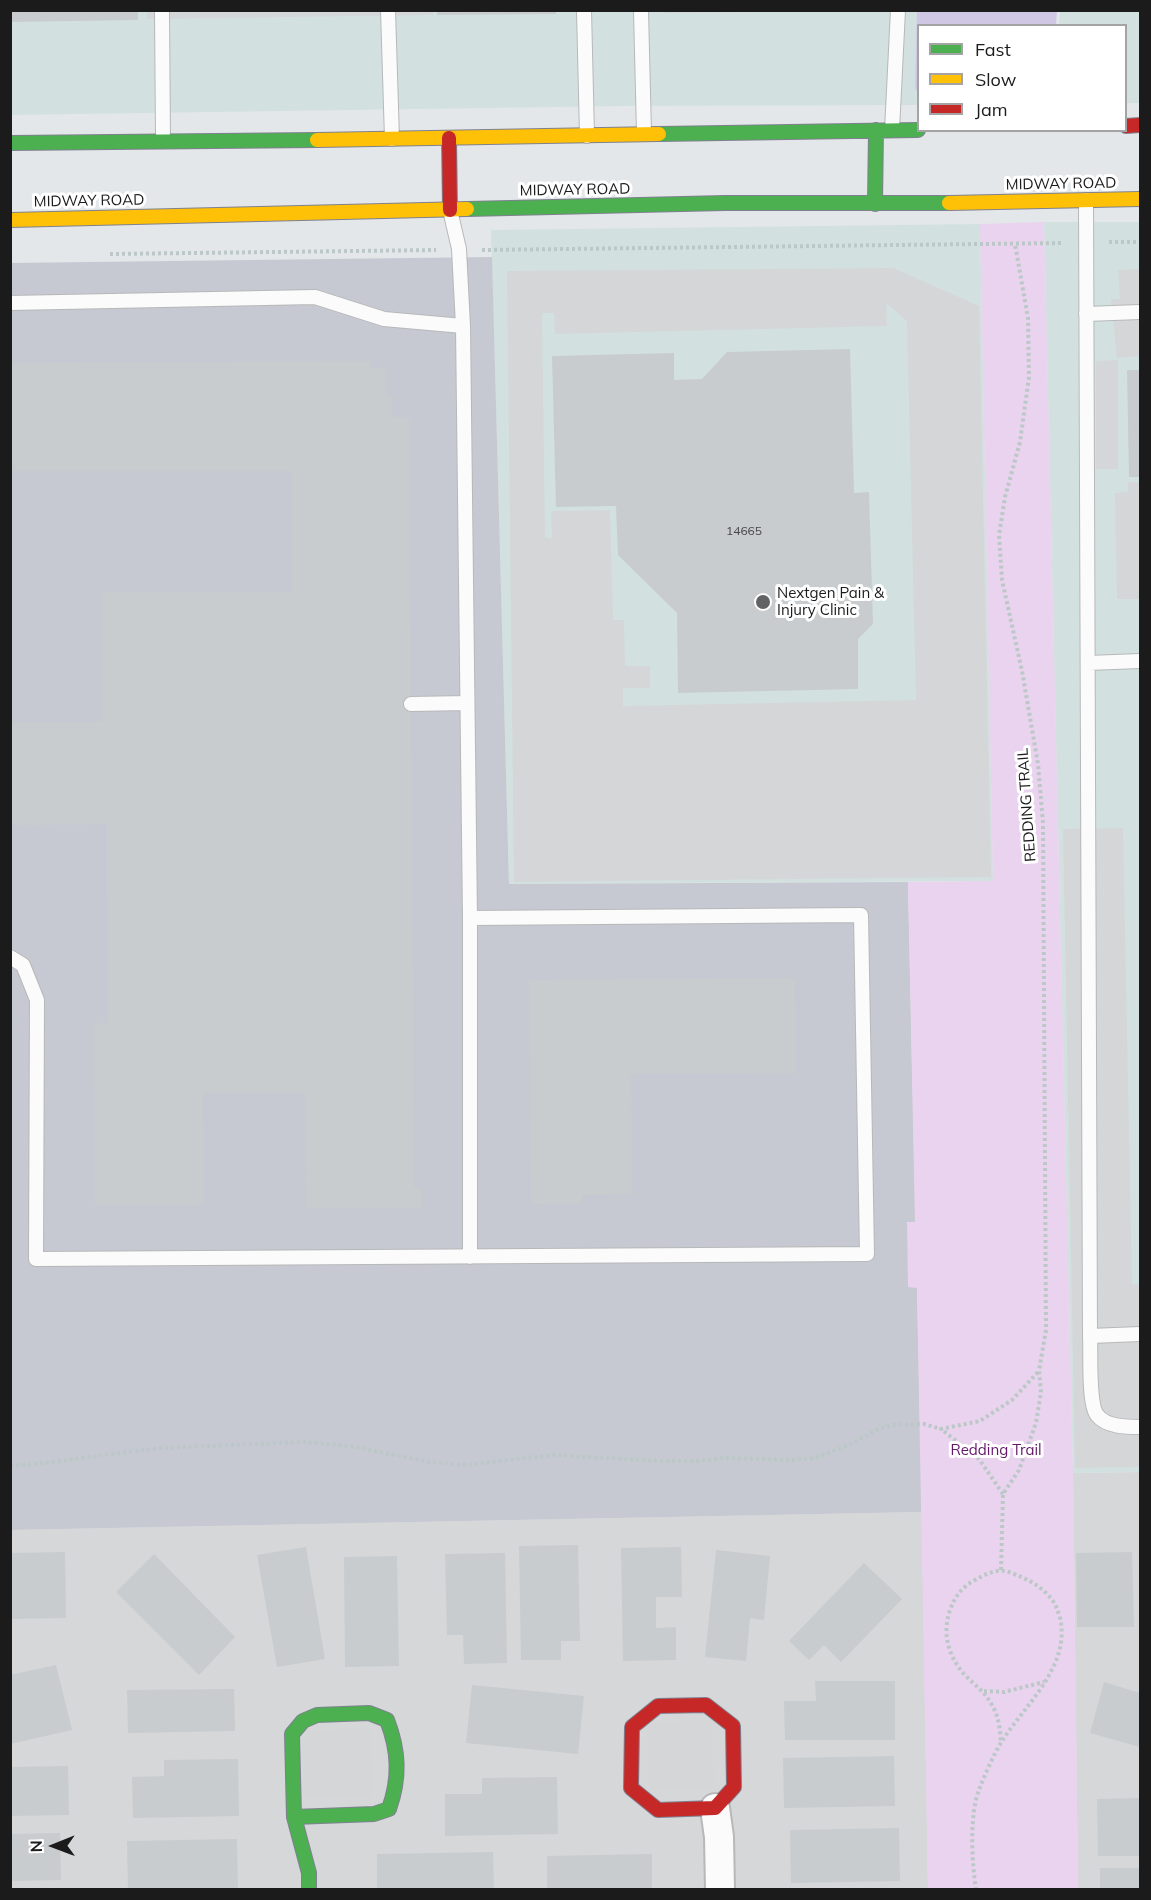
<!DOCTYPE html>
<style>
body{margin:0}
#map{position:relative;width:1151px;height:1900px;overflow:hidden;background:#e4e7e9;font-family:Mulish,sans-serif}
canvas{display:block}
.frame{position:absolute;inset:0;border:12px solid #1b1b1b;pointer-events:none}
.legend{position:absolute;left:917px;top:24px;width:210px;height:108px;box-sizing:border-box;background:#fff;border:2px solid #a4a4a4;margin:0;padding:8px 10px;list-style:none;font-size:18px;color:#1b1b1b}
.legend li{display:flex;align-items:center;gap:12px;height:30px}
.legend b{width:30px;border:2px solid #a4a4a4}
.north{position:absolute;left:24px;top:1816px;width:60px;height:60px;-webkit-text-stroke:4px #fff;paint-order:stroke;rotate:269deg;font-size:16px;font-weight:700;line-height:24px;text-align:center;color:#1b1b1b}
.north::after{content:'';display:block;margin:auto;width:21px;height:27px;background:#1b1b1b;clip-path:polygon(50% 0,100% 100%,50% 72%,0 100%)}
</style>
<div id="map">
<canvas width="1151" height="1900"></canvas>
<div class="frame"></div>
<ul class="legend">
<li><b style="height:8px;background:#4caf50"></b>Fast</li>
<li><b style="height:8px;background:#ffc107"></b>Slow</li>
<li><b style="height:8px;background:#c62828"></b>Jam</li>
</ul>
<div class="north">N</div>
</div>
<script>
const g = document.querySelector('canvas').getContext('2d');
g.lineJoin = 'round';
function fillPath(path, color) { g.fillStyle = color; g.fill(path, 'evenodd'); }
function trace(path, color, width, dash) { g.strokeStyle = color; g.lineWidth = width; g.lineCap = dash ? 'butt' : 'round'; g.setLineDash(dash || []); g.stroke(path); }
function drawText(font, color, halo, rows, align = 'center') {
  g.font = font + ' Mulish,sans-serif'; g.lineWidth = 6; g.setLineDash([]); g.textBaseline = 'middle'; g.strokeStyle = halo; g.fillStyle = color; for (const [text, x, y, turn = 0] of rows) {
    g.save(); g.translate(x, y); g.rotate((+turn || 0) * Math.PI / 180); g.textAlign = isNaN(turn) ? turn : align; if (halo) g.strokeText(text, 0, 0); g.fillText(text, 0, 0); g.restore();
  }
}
const residential = new Path2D(`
 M1140,1472V1889H1078L1073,1473Z
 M922,1512L928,1889H11L10,1530Z`);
const commercial = new Path2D(`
 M10,11H922L918,26V105L626,106L11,115Z
 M1060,11H1140V103H1126V26L1059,25Z
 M1044,222H1140V1472L1073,1473Z
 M980,224L993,881L509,884L491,230Z`);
const religious = new Path2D(`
 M433,10V15L147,19V11Z
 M877,10V11L664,13V10Z
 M893,268L979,306L991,877L514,882L507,271ZM886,303L907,321L916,700L623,706V688H650V666H625L624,620H613L610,510L551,511L552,538H545L542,313H554L555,334L887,326Z
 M1140,269V356L1117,358L1111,299H1120L1118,270Z
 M1118,360V469H1096V361Z
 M1128,482H1140V599H1117L1115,493L1128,492Z
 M1123,828L1132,1284L1140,1285V1467L1075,1468L1063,829Z
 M711,1721L714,1788L650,1790L647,1723Z
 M370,1729L372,1797L304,1798L302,1731Z`);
const construction = new Path2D(`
 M492,257L509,884L908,882L922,1512L11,1530L10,263Z`);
const grass = new Path2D(`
 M917,11H1057L1056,25L918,26V93L915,88Z`);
const park = new Path2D(`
 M1044,222L1073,1473L1078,1889H928L917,1288L908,1287L907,1222H915L908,882L993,881L980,224Z`);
const building = new Path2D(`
 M10,10H138V20L10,22Z
 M437,10H556V14L437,15Z
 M850,349L854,493L869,492L873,624L858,639V689L678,693L677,613L618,555L616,506L556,507L552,356L674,353V380L702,379L727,352Z
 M371,361V368H386V396H392V417L409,418L414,1187H421L422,1208H306L305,1093H203L204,1205H95L94,1024L108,1023L107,824L10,825V722H102V592H292V471H10V363Z
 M1127,370H1140V477H1129Z
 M795,978L796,1073L631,1074L632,1194L582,1195V1203L531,1204L529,980Z
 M578,1545L580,1641H561V1660H521L519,1546Z
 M306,1547L325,1659L277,1667L257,1555Z
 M681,1547L682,1597H656V1628L676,1627V1660L623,1661L621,1548Z
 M716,1550L770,1556L764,1620L750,1618L746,1661L705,1657Z
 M65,1552L66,1618L10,1619V1553Z
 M1132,1552L1134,1627H1077L1076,1553Z
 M505,1553L507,1663L464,1664L463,1635H447L445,1554Z
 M154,1554L235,1637L199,1675L116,1592Z
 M397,1556L399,1666L345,1667L344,1557Z
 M864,1563L902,1599L841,1662L824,1645L809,1660L789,1641Z
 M56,1665L72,1730L10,1744V1675Z
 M815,1681H895V1740H785L784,1701H816Z
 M1104,1682L1140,1693V1747L1090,1733Z
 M472,1685L584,1696L578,1754L466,1743Z
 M234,1689L235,1731L128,1733L127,1690Z
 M894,1756L895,1806L784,1808L783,1758Z
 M238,1759L239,1816L133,1818L132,1777L164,1776V1760Z
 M68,1766L69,1815L10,1816V1767Z
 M557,1777L558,1834L445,1836V1794H482V1778Z
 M1140,1798V1856H1098L1097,1799Z
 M899,1828L900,1881L791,1883L790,1830Z
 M60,1833L61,1880L10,1881V1834Z
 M237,1839L238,1890H128L127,1841Z
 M493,1852L494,1890H377V1854Z
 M652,1854V1890H547V1856Z
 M1100,1868H1140V1890H1100Z`);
const path = new Path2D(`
 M1109,242H1140
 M482,250L1063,243
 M110,254L436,250
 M10,1466L44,1463L159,1448L304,1442L350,1446L430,1462L466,1465L553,1455L661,1461H697L725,1458L792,1460L815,1458L849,1445L878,1429L893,1425L924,1424L941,1429
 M1003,1494L979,1459L941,1429L980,1421L1012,1400L1039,1371
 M1001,1570L1003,1494L1019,1470L1036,1423L1041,1392L1039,1371L1046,1330L1043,823L1038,764L1022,671L1002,580L999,535L1005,497L1020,442L1029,377L1028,318L1015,244
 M984,1691L1004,1692L1044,1682
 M976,1890C972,1863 969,1816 979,1790C985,1774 993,1756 1002,1741C1025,1705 1071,1666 1060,1618C1058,1612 1057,1607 1053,1601C1041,1585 1027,1579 1009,1572C997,1568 986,1574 975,1580C962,1587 955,1596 950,1610C942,1633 948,1655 963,1673C974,1685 986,1692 993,1707C999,1718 1000,1730 1001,1742`);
const lane = new Path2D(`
 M162,10L163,140
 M388,10L392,139
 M584,10L587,136
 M641,10L644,134
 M892,130L898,10
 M1086,200L1090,1336L1140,1334
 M450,210L459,249L463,326L470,918V1257
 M10,303L315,297L384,319L463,326
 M1086,314L1140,312
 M1088,663L1140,661
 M411,704L467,703
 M10,957L23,965L37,1000L36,1259L867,1254L861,915L470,918
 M1090,1336C1091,1352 1088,1403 1097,1415C1106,1427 1127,1427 1140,1427`);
const street = new Path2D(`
 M715,1808L719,1837L720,1890`);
const fast = new Path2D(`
 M659,134L918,130
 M10,143L317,140
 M875,204L876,130
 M467,209L725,203H949
 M294,1817L374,1814L389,1809C400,1778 399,1751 387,1720L369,1713L317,1715L303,1721L292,1734L294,1817L309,1873V1890`);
const slow = new Path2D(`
 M317,140L659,134
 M949,203L1140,199
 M10,220L467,209`);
const jam = new Path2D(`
 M1126,126L1140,125
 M449,138L450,210
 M706,1705L733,1726L734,1787L715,1808L658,1810L631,1788L632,1727L658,1706Z`);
const markers = [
 [763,602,8,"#616263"]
];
const numberNames = [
 ["14665",744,531]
];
const streetNames = [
 ["MIDWAY ROAD",1061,184,-1],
 ["MIDWAY ROAD",575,190,-1],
 ["MIDWAY ROAD",89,201,-1],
 ["REDDING TRAIL",1027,805,-94]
];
const poiNames = [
 ["Nextgen Pain &",777,593],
 ["Injury Clinic",777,610]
];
const parkNames = [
 ["Redding Trail",996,1450]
];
fillPath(residential, '#d5d7d8');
fillPath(commercial, '#d2e1e0');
fillPath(religious, '#d5d6d7');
fillPath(construction, '#c7c9d2');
fillPath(grass, '#cfc7e4');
fillPath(park, '#e9d3ee');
fillPath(building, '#c9ccce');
trace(lane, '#b7b8b9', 16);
trace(street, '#b7b8b9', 32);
trace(fast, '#7f8190', 16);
trace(slow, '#7f8190', 16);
trace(jam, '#7f8190', 16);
trace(path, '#bcc8c7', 4, [3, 3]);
trace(lane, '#fbfbfc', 14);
trace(street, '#fbfbfc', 28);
trace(fast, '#4caf50', 14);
trace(slow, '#ffc107', 14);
trace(jam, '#c62828', 14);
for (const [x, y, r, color] of markers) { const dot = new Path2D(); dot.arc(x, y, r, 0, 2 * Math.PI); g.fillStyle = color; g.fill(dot); trace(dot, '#fff', 2); }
drawText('12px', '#464748', null, numberNames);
drawText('15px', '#1b1b1b', '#fff', streetNames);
drawText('15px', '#1b1b1b', '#fff', poiNames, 'left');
drawText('15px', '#63176b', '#fff', parkNames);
</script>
